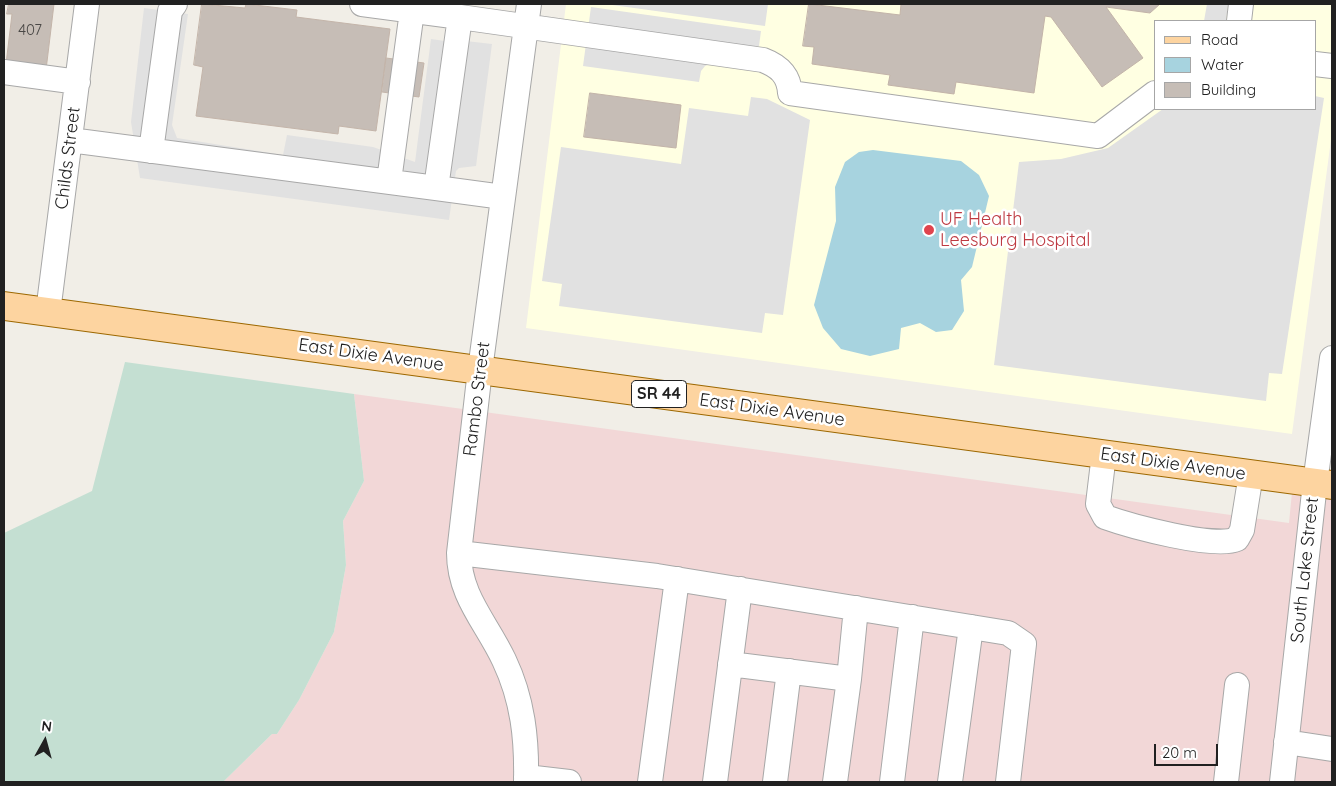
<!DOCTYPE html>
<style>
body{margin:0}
#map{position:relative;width:1336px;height:786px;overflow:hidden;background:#f1eee7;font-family:Quicksand,sans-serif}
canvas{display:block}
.frame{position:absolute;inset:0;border:5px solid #212121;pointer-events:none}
.legend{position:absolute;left:1154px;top:20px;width:162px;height:90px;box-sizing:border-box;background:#fff;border:1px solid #a6a6a6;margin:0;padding:6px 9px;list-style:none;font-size:15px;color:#212121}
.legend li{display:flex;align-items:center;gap:10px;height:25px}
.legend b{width:25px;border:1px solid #a6a6a6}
.north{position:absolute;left:20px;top:716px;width:50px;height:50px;-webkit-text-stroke:4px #fff;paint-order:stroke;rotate:7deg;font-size:14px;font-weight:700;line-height:20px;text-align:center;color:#212121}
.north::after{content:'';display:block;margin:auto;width:18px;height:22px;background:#212121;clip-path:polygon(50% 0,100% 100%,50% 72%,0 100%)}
.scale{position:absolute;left:1154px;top:744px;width:64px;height:22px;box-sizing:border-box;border:2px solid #212121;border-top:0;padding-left:6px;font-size:15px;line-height:18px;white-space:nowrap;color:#212121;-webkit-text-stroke:4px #fff;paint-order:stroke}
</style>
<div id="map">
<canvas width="1336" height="786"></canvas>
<div class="frame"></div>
<ul class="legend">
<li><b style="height:6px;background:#fdd4a0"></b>Road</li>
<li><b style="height:14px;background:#a7d3df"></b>Water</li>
<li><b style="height:14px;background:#c6bdb6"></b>Building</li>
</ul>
<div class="north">N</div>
<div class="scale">20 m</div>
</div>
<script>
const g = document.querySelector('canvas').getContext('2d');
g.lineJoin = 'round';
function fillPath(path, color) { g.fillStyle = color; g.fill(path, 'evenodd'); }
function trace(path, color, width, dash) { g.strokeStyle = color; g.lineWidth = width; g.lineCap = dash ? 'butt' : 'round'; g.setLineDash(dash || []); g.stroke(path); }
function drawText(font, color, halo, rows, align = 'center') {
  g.font = font + ' Quicksand,sans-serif'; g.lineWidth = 5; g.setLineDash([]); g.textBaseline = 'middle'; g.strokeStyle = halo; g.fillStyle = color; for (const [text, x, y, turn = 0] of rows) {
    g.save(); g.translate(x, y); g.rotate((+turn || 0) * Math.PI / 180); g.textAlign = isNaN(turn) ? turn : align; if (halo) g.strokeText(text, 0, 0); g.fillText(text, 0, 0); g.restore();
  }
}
const commercial = new Path2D(`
 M354,394L1289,523L1292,492L1332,498V782H223L272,734H277L299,700L334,632L346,565L343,521L364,481Z`);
const education = new Path2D(`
 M566,4H1332V132L1292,434L526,328ZM1155,21H1315V109H1155Z`);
const wetland = new Path2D(`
 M125,362L354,394L364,481L343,521L346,565L334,632L299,700L277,734H272L223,782H4V533L92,491Z`);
const parking = new Path2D(`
 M605,4H768L765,26Z
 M1207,4H1228L1226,21H1204Z
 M591,7L761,31L759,46L705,66L701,71L699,82L583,66Z
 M144,8L188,14L172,125L177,138L283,155L287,135L373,147L415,162L431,39L445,41L448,39L492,44L476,166L459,168L456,171L449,220L140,178L131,122Z
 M1315,96L1324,98L1282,374L1269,373L1266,401L994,365L1019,162L1061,159L1108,148L1163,109H1315Z
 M751,97L767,99L810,120L783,315L765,313L762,333L559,306L562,284L542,281L561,147L681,164L689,108L748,116Z`);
const water = new Path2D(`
 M873,150L961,161L979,175L989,196L972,267L961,280L964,311L952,330L936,332L920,323L901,328L899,349L870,356L841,349L823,328L814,305L836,221L835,187L845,162L859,152Z`);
const building = new Path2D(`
 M9,4H54L46,70L6,64L12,14H7Z
 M202,4L245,8L246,4L297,10L296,17L390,29L376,131L339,126L338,134L196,116L203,67L194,65Z
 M809,4L900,15L901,4H1160L1150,13L1106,7L1143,58L1102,87L1051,17L1045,16L1034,93L956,82L954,94L888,85L890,75L812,64L814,47L803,46Z
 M386,58L424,63L419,97L382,92Z
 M590,93L681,105L676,148L584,137Z`);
const minor = new Path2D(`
 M362,4L460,17
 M1239,21L1241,4
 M1315,64L1332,66
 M4,72L78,82
 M70,140L436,188
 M151,151L170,11L175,4
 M389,181L412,11
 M503,197L436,188L460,17L763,60C779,66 789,75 790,93L1098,136L1155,93
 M48,312L87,4
 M1104,454L1098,504L1105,517C1130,526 1215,549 1237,539L1242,530L1251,474
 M459,553L657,576L1008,633L1024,644L1008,782
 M730,664L849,679L856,608
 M1286,742L1332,749
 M526,777L569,782
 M526,782C527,739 523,700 504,660C486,622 459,596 459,553L480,370L529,4
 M650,782L677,579
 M715,782L740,589
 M775,782L789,671
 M835,782L849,679
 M892,782L912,617
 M950,782L971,627
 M1226,782L1237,685
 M1282,782L1315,483L1332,358`);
const major = new Path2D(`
 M4,306L1332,485`);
const markers = [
 [929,230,6,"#e0444e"]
];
const numberNames = [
 ["407",30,30]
];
const shields = [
 [659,394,55]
];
const shieldNames = [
 ["SR 44",659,394]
];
const streetNames = [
 ["Childs Street",68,158,-83],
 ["East Dixie Avenue",371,355,8],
 ["Rambo Street",477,399,-83],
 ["East Dixie Avenue",772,410,8],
 ["East Dixie Avenue",1173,464,8],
 ["South Lake Street",1305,570,-84]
];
const healthNames = [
 ["UF Health",940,220],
 ["Leesburg Hospital",940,241]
];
fillPath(commercial, '#f2d7d7');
fillPath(education, '#ffffe2');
fillPath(wetland, '#c4dfd2');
fillPath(parking, '#e1e1e1');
fillPath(water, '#a7d3df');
fillPath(building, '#c6bdb6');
trace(building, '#c3b4a9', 1);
trace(minor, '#a8a8a8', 26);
trace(major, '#9d6800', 30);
trace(minor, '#fff', 24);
trace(major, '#fdd4a0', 28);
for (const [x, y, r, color] of markers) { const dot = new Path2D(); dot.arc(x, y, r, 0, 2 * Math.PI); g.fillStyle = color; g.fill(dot); trace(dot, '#fff', 2); }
drawText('15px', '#4a4846', null, numberNames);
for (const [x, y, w] of shields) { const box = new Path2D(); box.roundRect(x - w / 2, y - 13.5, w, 27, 4); g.fillStyle = '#fff'; g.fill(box); trace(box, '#212121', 1); }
drawText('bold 16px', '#212121', null, shieldNames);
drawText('18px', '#212121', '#fff', streetNames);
drawText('18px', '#be3a42', '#fff', healthNames, 'left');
</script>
